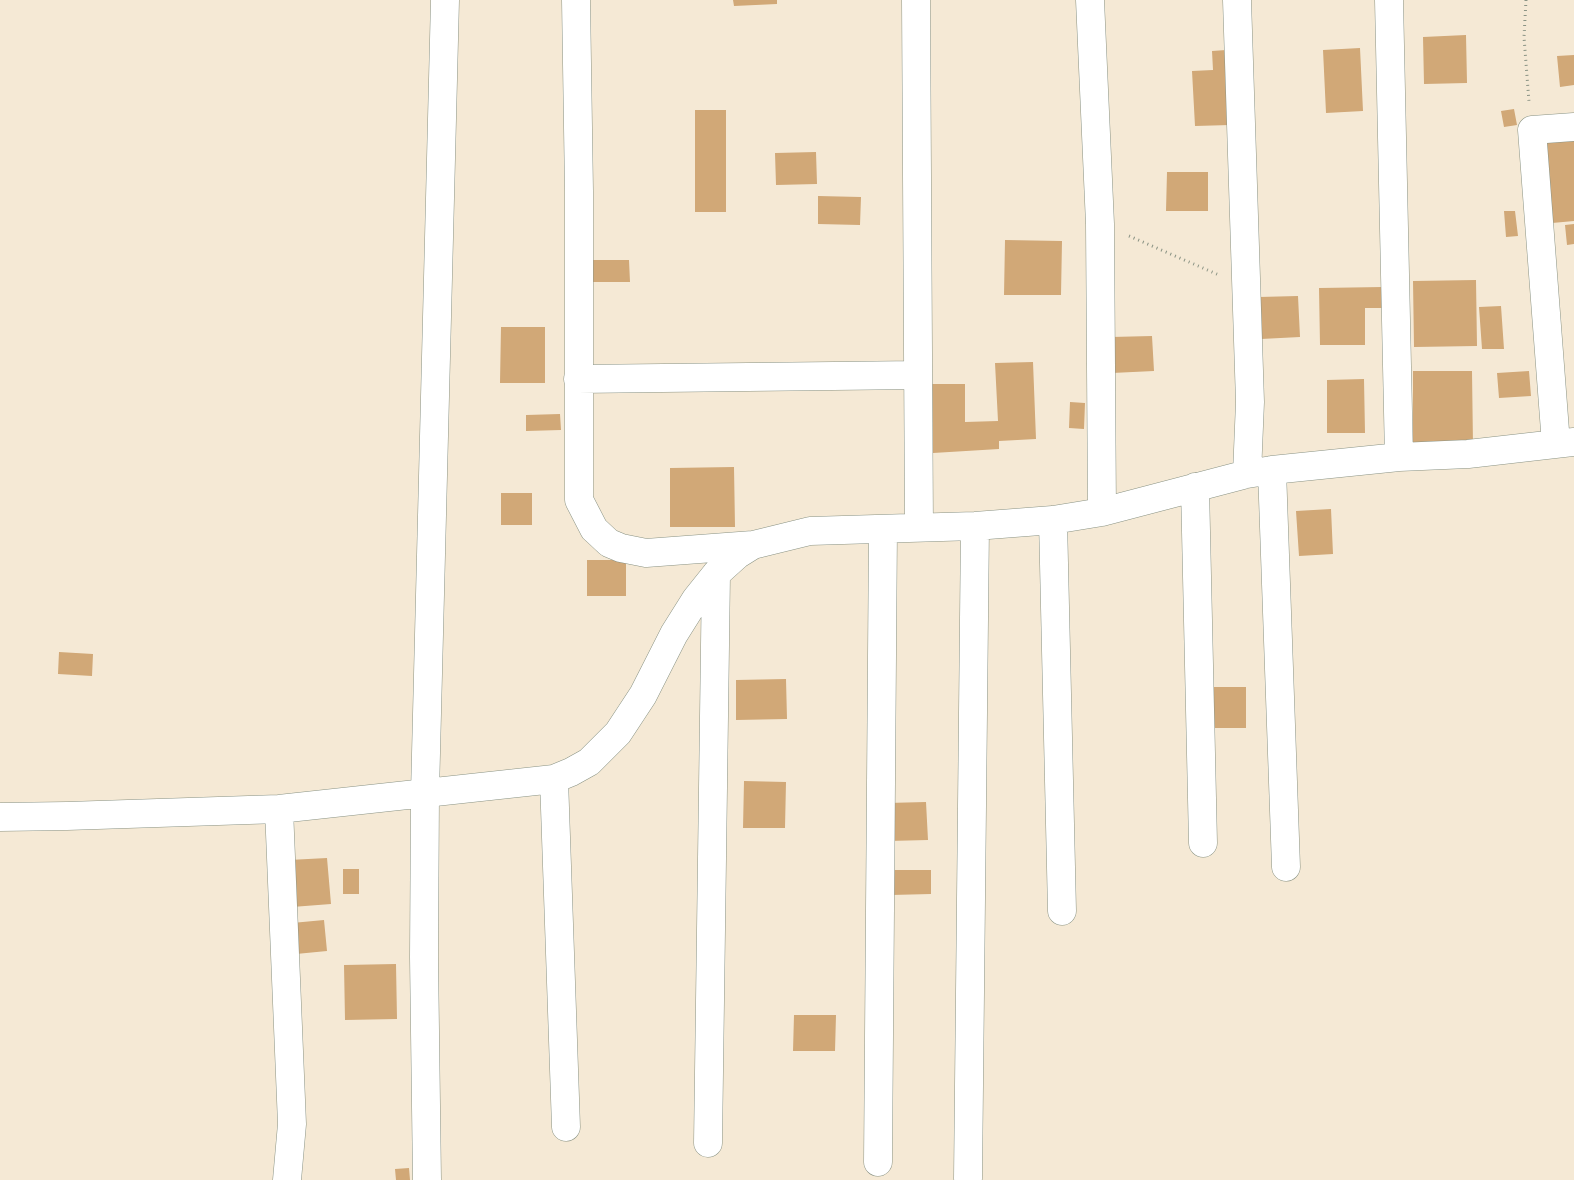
<!DOCTYPE html>
<style>
body{margin:0}
canvas{display:block;background:#f5e9d5}
</style>
<canvas width="1574" height="1180"></canvas>
<script>
const g = document.querySelector('canvas').getContext('2d');
g.lineJoin = 'round';
function fillPath(path, color) { g.fillStyle = color; g.fill(path, 'evenodd'); }
function trace(path, color, width, dash) { g.strokeStyle = color; g.lineWidth = width; g.lineCap = dash ? 'butt' : 'round'; g.setLineDash(dash || []); g.stroke(path); }
const building = new Path2D(`
 M733,0H777V4L734,6Z
 M1466,35L1467,83L1424,84L1423,37Z
 M1360,48L1363,111L1326,113L1323,50Z
 M1226,50L1230,125L1195,126L1192,71L1213,70L1212,51Z
 M1574,55V85L1560,87L1557,56Z
 M1514,109L1517,125L1504,127L1501,111Z
 M695,110H726V212H695Z
 M1574,135V221L1552,223L1544,138Z
 M816,152L817,184L776,185L775,153Z
 M1167,172H1208V211H1166Z
 M818,196L861,197L860,225L818,224Z
 M1504,211H1515L1518,236L1506,237Z
 M1574,224V244L1567,245L1565,225Z
 M1005,240L1062,241L1061,295H1004Z
 M589,260H629L630,282H589Z
 M1476,280L1477,346L1414,347L1413,281Z
 M1383,287L1384,308H1365V345H1320L1319,288Z
 M1298,296L1300,337L1261,339L1259,297Z
 M1501,306L1504,349H1482L1479,307Z
 M501,327H545V383H500Z
 M1152,336L1154,371L1112,373L1111,337Z
 M1033,362L1036,439L999,441V449L933,453L931,384H965V422L998,421L995,363Z
 M1413,371H1472L1473,446L1413,447Z
 M1529,371L1531,396L1499,398L1497,373Z
 M1364,379L1365,433H1327V380Z
 M1070,402L1085,403L1084,429L1069,428Z
 M560,414L561,430L526,431V415Z
 M734,467L735,527H670V468Z
 M501,493H532V525H501Z
 M1331,509L1333,554L1299,556L1296,511Z
 M587,560H626V596H587Z
 M59,652L93,654L92,676L58,674Z
 M786,679L787,719L736,720V680Z
 M1205,687H1246V728H1204Z
 M744,781L786,782L785,828H743Z
 M926,802L928,840L888,841L887,803Z
 M327,858L331,904L292,907L289,860Z
 M343,869H359V894H343Z
 M891,870H931V894L891,895Z
 M324,920L327,951L296,954L292,923Z
 M396,964L397,1019L345,1020L344,965Z
 M794,1015H836L835,1051H793Z
 M409,1168L410,1180H396L395,1169Z`);
const path = new Path2D(`
 M1526,0L1524,37L1529,102
 M1129,236L1219,275`);
const street = new Path2D(`
 M576,0L579,191V500L594,529L609,543L621,548L646,553L753,545
 M916,0L919,526
 M1090,0L1100,224L1102,512
 M1237,0L1250,402L1247,474
 M1389,0L1399,457
 M578,379L918,375
 M1556,444L1532,130L1574,127
 M1272,470L1286,867
 M1195,487L1203,843
 M1053,520L1062,911
 M554,779L566,1127
 M279,809L292,1124L287,1180
 M0,817L67,816L279,809L554,779L571,772L589,762L618,733L643,695L674,634L696,599L716,574L737,555L753,545L810,531L975,526L1053,520L1102,512L1247,474L1272,470L1399,457L1468,454L1574,442
 M708,1143L716,574
 M878,1162L883,529
 M968,1178L975,526
 M427,1180L424,957L425,793L445,0`);
fillPath(building, '#d1a877');
trace(street, '#8a9384', 29);
trace(path, '#8a9384', 3, [1, 4]);
trace(street, '#fff', 28);
</script>
